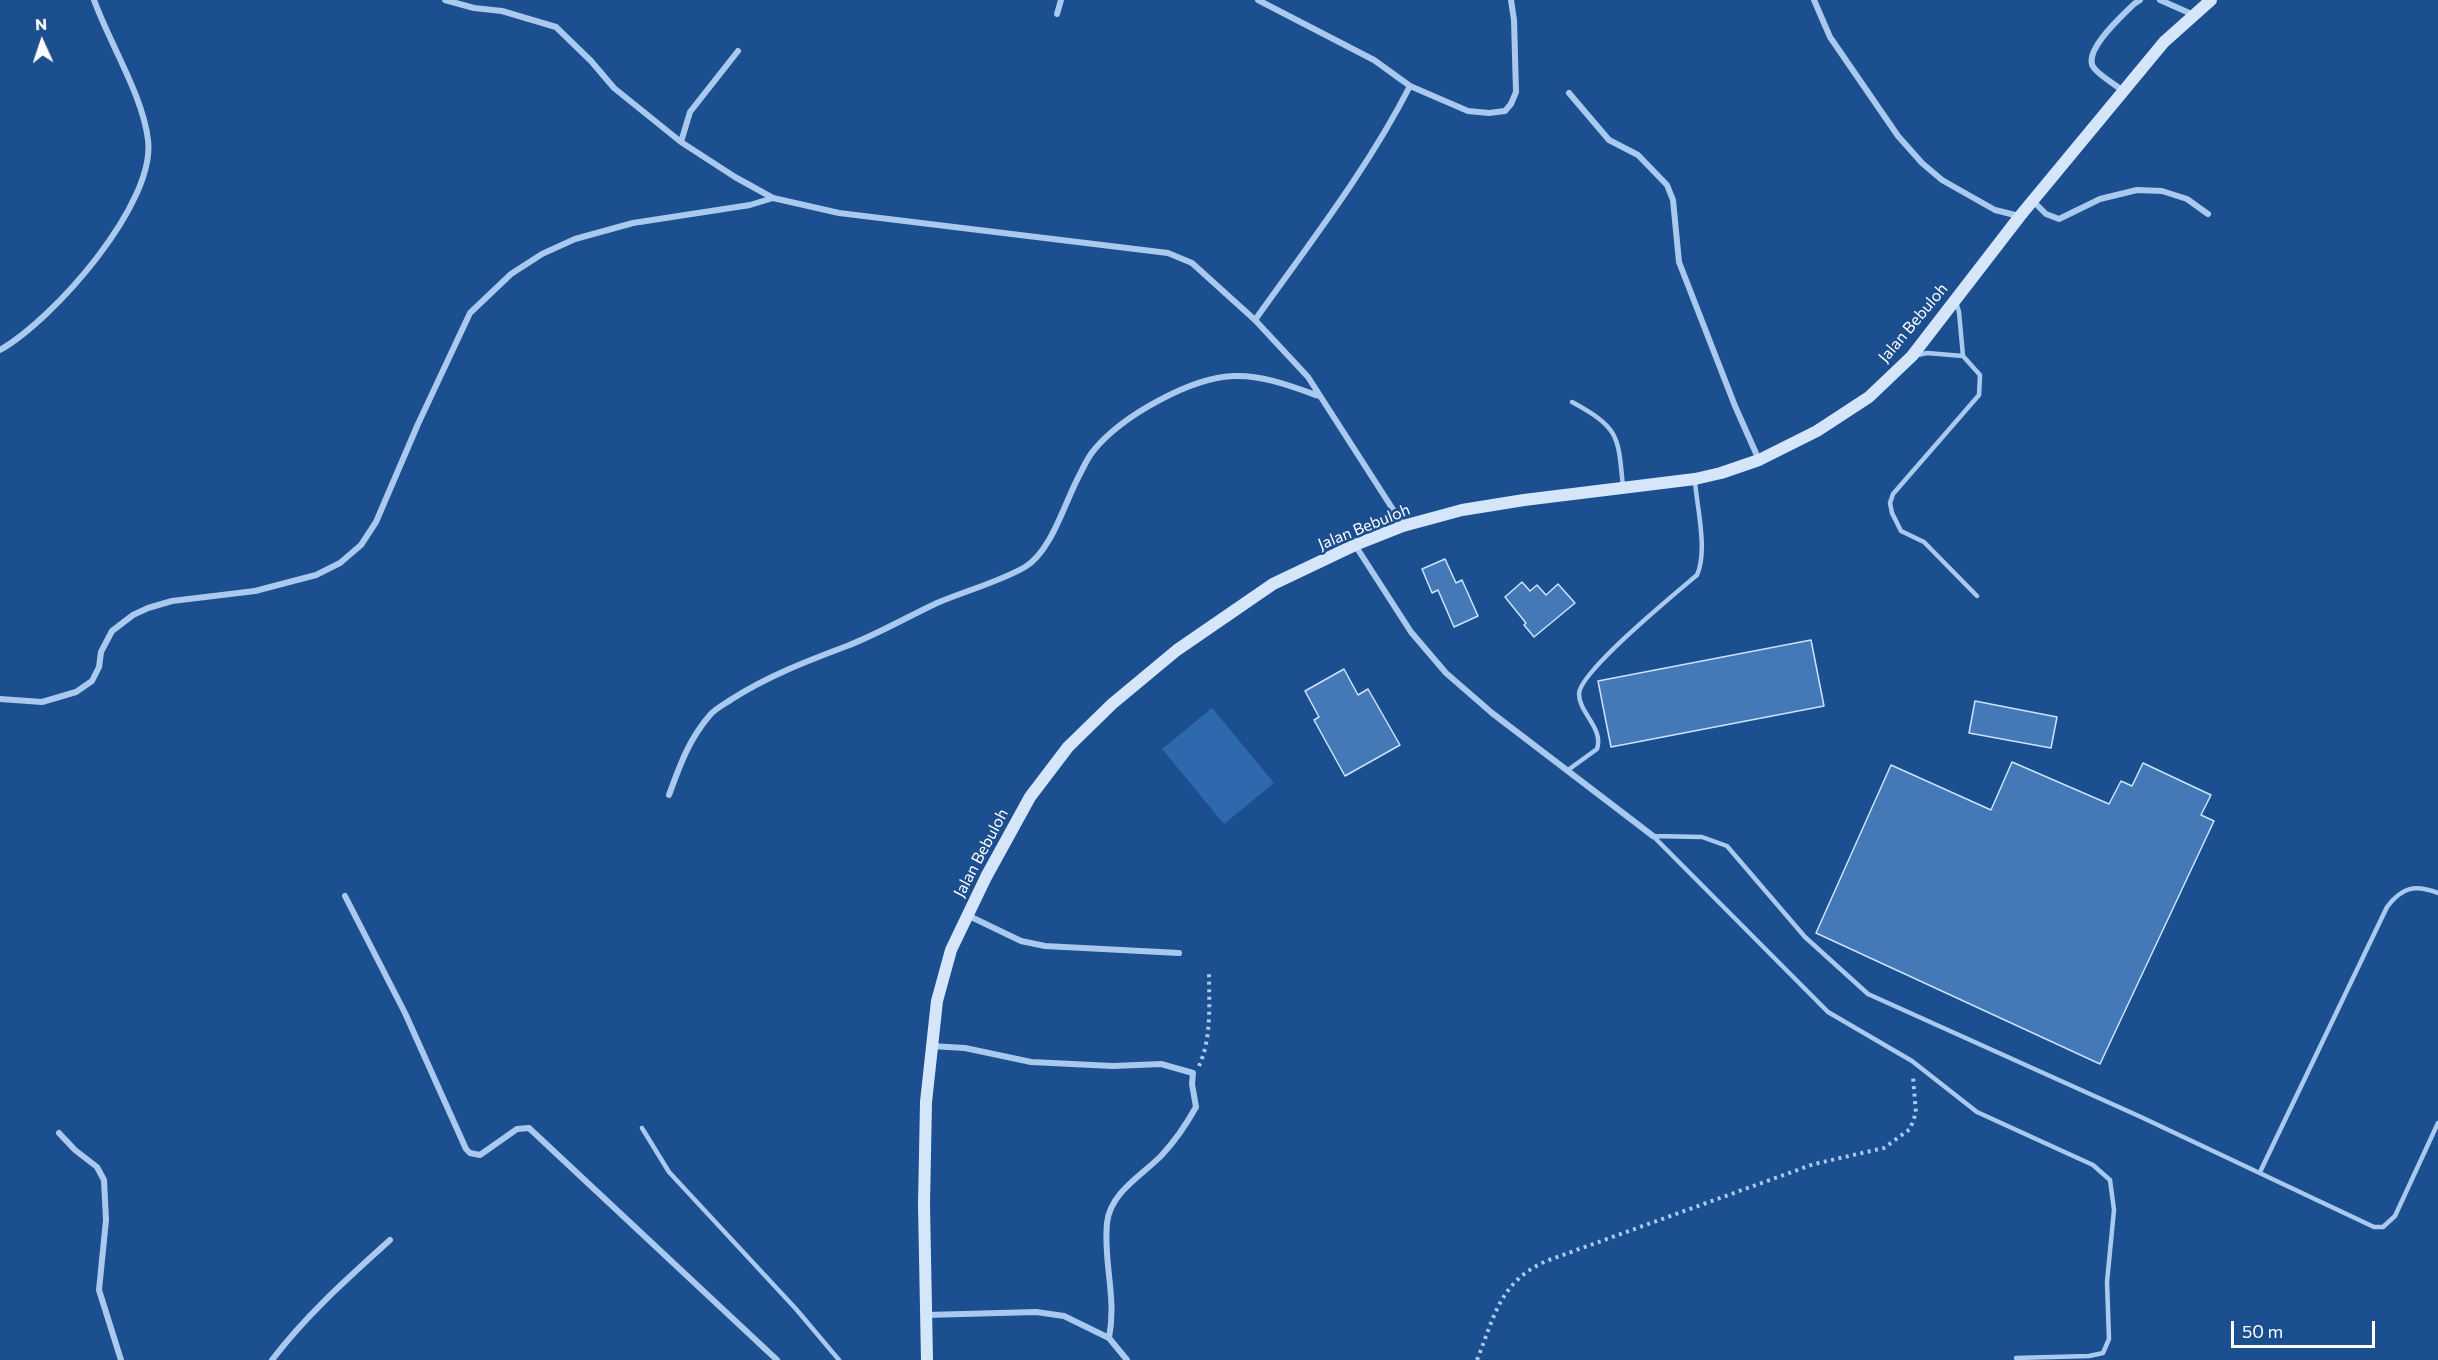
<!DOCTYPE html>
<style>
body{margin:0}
#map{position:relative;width:2438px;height:1360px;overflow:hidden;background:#1b4f8f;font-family:Commissioner,sans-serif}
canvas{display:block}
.north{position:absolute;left:12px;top:12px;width:60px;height:60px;-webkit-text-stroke:4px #1b4f8f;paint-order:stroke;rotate:357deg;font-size:16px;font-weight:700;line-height:24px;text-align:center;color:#fff}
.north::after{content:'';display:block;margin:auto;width:21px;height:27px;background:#fff;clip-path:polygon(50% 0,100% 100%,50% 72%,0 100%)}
.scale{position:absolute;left:2231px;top:1321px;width:144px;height:27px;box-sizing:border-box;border:3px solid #fff;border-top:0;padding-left:8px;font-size:18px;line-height:21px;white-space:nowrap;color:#fff;-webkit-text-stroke:4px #1b4f8f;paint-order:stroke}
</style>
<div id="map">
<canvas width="2438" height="1360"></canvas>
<div class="north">N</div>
<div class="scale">50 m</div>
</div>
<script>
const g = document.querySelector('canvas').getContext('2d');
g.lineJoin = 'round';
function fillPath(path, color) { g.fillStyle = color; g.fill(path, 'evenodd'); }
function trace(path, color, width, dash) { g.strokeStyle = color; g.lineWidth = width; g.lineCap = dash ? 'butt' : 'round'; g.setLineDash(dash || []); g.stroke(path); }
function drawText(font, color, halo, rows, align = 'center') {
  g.font = font + ' Commissioner,sans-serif'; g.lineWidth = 5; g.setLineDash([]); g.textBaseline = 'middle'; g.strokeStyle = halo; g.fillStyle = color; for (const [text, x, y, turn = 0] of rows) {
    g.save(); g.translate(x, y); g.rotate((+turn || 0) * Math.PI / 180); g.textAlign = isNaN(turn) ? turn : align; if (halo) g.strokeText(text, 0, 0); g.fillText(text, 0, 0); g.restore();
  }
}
const green = new Path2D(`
 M1212,708L1274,783L1224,824L1162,749Z`);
const building = new Path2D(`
 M1445,559L1456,583L1462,580L1478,616L1454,627L1438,590L1432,593L1422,569Z
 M1522,582L1530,591L1537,585L1546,595L1558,584L1575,603L1534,637L1524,625L1526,623L1505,597Z
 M1811,640L1824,706L1611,747L1598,681Z
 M1344,669L1358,695L1368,689L1400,745L1345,776L1314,720L1319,717L1305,691Z
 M1975,701L2057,717L2051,748L1969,733Z
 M2012,762L2109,804L2121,781L2132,786L2143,763L2211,795L2201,815L2214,821L2100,1064L1816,933L1891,765L1991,810Z`);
const path = new Path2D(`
 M1199,1066C1212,1038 1209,1002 1209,972
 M1477,1360C1495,1315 1500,1280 1549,1260L1814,1164L1884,1148L1910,1129L1916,1113L1913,1077`);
const service = new Path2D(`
 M1956,302L1959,312L1963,356L1980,375L1979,395L1893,494L1890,503L1892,513L1901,531L1924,542L1977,596
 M1918,355L1927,353L1963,356
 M1572,402C1620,428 1618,436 1623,487
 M1568,770L1597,749C1604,728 1579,713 1579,694C1579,672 1677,592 1697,575C1708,551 1697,507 1695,482
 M1653,836L1702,837L1727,846L1805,937L1868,994L2141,1117L2374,1227H2383L2395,1216L2438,1123
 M1653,836L1828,1012L1912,1061L1977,1112L2093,1165L2110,1180L2114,1210L2107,1282L2109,1339L2103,1353L2089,1356L2016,1358
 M642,1128L669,1172L796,1309L839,1360
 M2260,1172L2387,907C2402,887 2415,884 2438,893`);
const minor = new Path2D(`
 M445,0L474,8L502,11L556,27L591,61L614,88L681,142L735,177L773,198L839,213L1168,253L1192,263L1255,320L1308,377L1403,525
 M1814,0L1830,37L1898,136L1922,163L1942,180L1995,210L2019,216
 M2160,0L2194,15
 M1057,14L1061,0
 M1410,86L1468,111L1489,113L1505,111L1511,104L1516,92L1514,20L1511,0
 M2123,91C2115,84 2101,77 2094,68C2081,52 2123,15 2134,4L2140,0
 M1569,93L1609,140L1638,155L1667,185L1673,200L1679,262L1735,406L1759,460
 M681,142L690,112L738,51
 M2034,202L2046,214L2059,219L2100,199L2137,190L2162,191L2187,199L2208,214
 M1255,320C1309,244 1367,170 1410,86L1374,60L1258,0
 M0,350C53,320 156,204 148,140C143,96 110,44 94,0
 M1355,545L1411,632L1446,673L1492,713L1653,836
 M0,699L42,702L76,692L92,681L99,667L101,652L112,631L133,615L148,608L172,601L255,591L316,575L340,563L361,545L376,522L418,424L470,313L511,274L542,254L575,239L633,223L750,205L773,198
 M669,795C680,765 689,739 710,715C716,708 725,704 732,699C768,676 807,661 847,646C878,634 907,617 937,603C965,591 999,582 1025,567C1052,551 1065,501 1080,474C1084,466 1088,457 1094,450C1122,416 1191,377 1235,376C1263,375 1293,387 1319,396
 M345,896L405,1013L466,1149L470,1153L480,1155L517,1129L529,1128L777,1360
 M967,915L1021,941L1045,946L1179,953
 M931,1046L965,1048L1031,1062L1113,1066L1161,1064L1193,1073L1192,1084L1196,1107C1186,1125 1175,1141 1161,1156C1141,1176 1110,1193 1107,1223C1103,1262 1117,1297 1109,1338
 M59,1133L75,1150L97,1167L104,1180L106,1220L99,1290L121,1360
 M926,1315L1036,1312L1064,1316L1109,1338L1127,1360
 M272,1360C306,1315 348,1278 390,1240`);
const secondary = new Path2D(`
 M927,1360L924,1205L926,1102L937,1001L951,950L986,877L1030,797L1068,747L1112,704L1177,650L1273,584L1355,545L1403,526L1462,510L1524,500L1695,479L1721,473L1759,460L1817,431L1869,397L1912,356L2020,216L2164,42L2211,0`);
const streetNames = [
 ["Jalan Bebuloh",1913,323,-50],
 ["Jalan Bebuloh",1364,527,-22],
 ["Jalan Bebuloh",981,853,-62]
];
fillPath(green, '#2e69ad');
fillPath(building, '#4478b7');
trace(building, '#cfe3fa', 1.5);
trace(path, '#a9c9ee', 4, [3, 4.5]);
trace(service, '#a9c9ee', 4.5);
trace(minor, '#a9c9ee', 6);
trace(secondary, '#d6e6fa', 12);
drawText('16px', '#fff', '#1b4f8f', streetNames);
</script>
